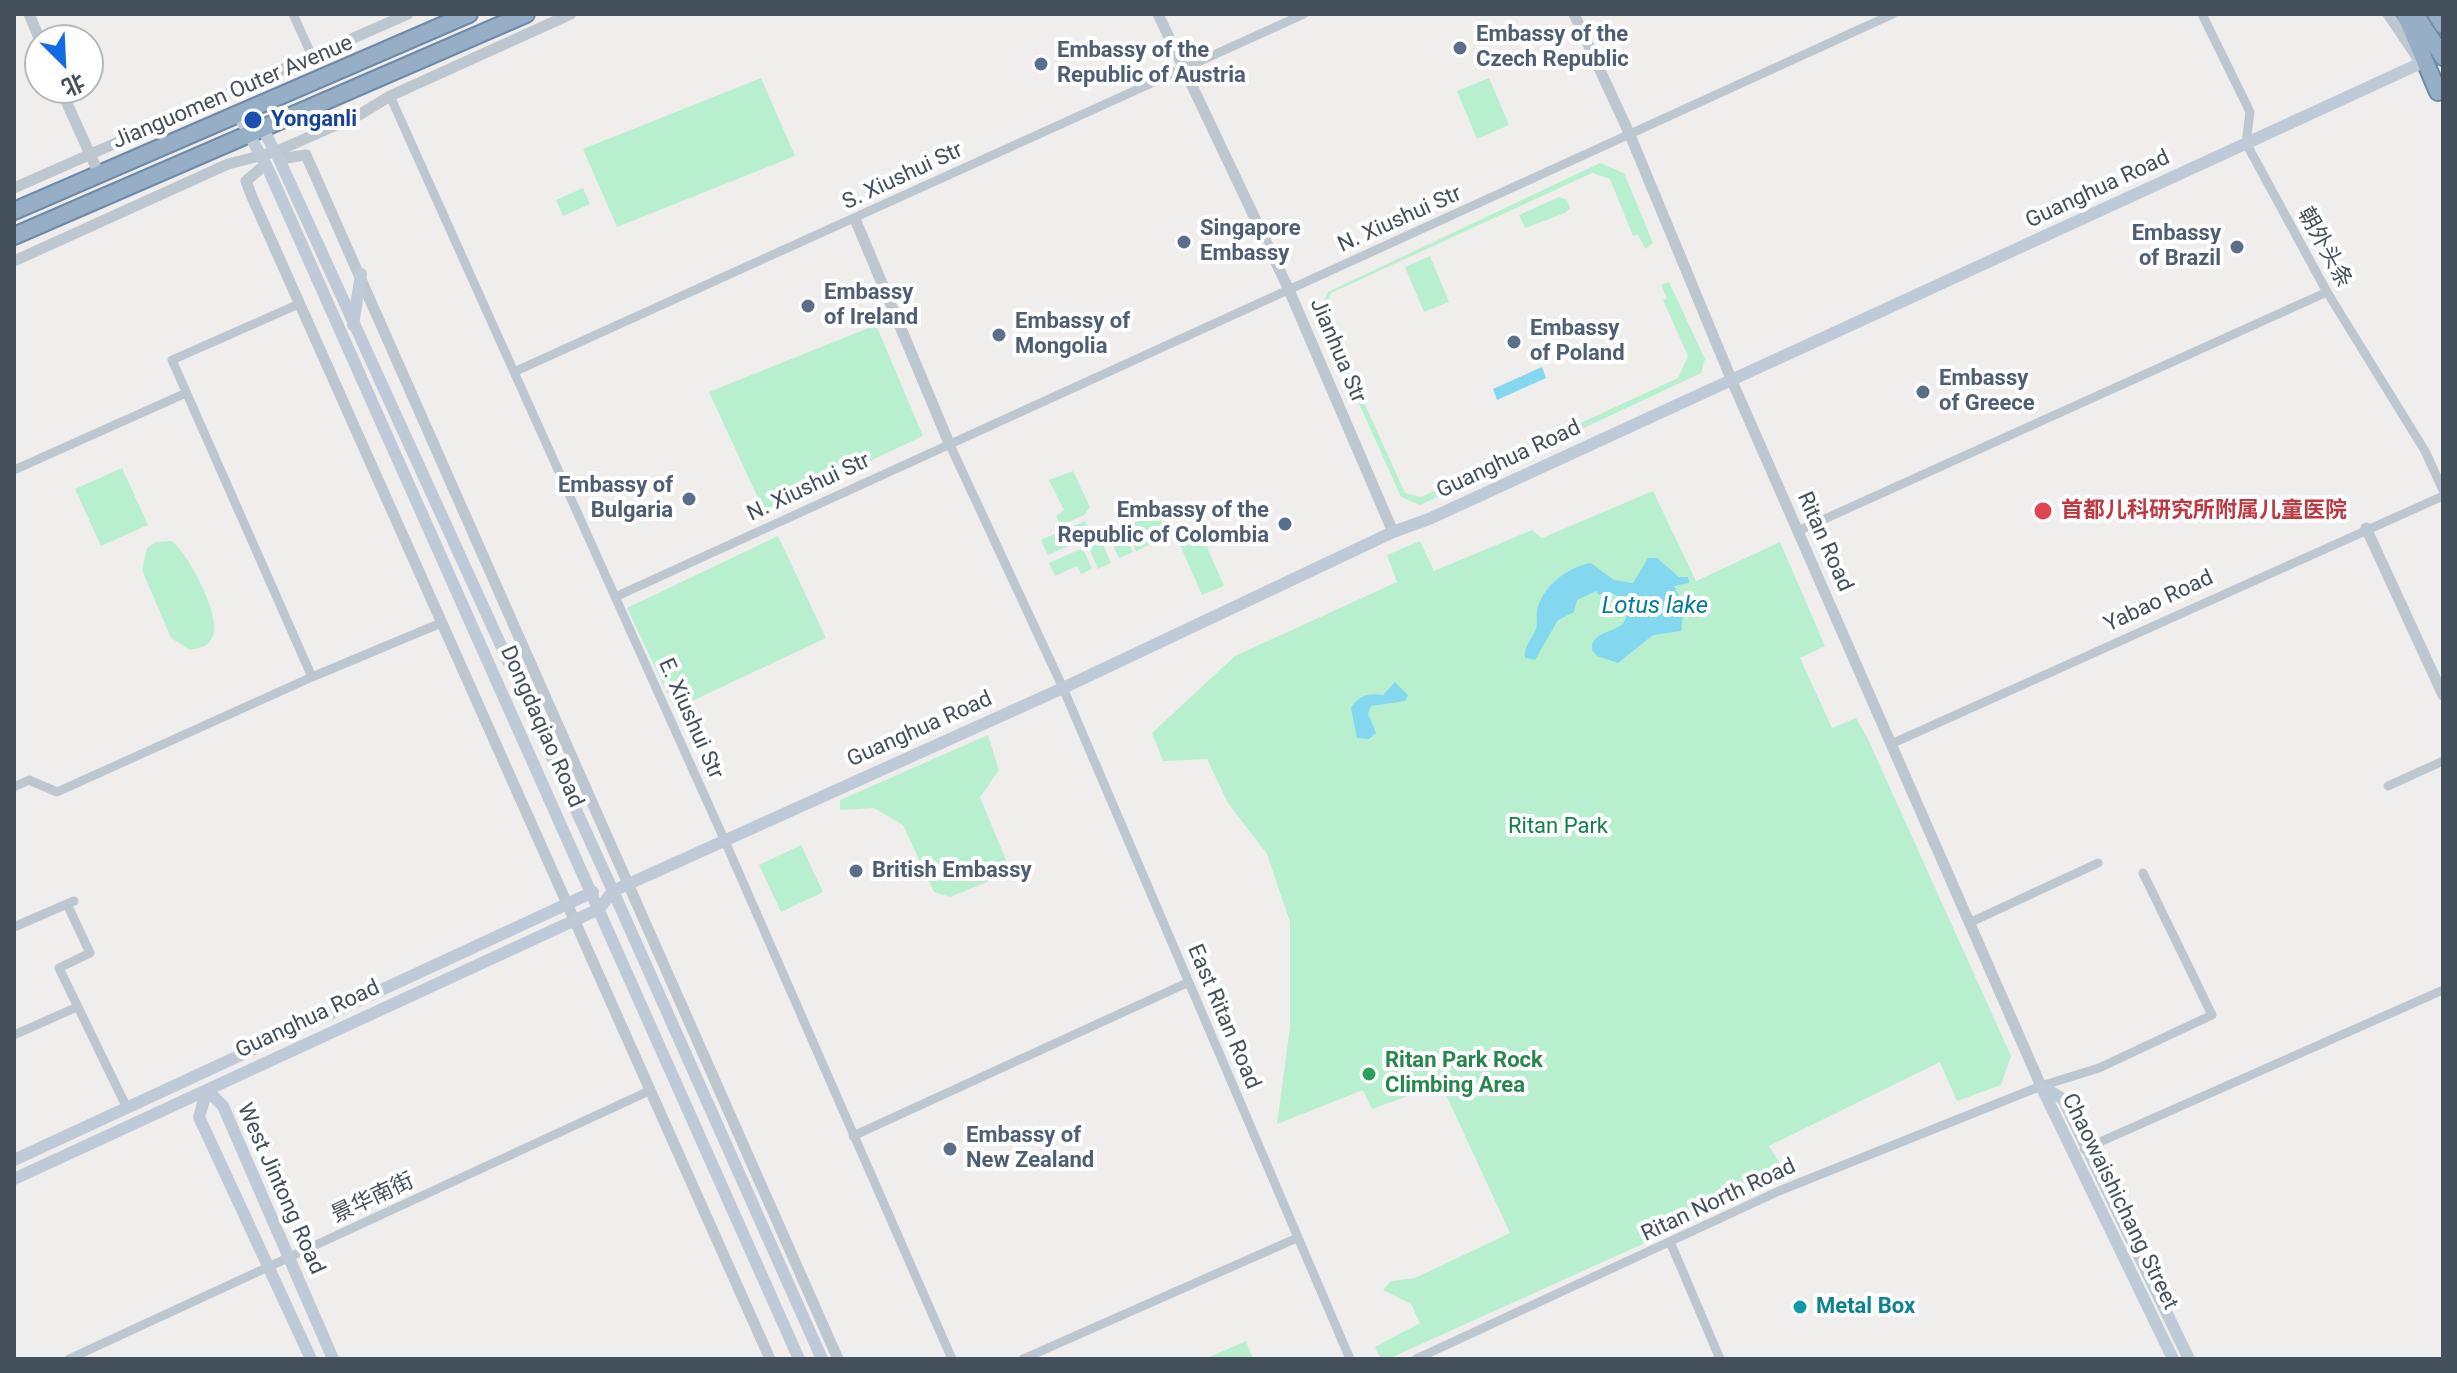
<!DOCTYPE html>
<meta charset="utf-8">
<style>
body{margin:0}
#map{position:relative;width:2457px;height:1373px;overflow:hidden;background:#f0eded;font-family:Roboto,"Noto Sans SC",sans-serif}
canvas{display:block}
.frame{position:absolute;inset:0;border:16px solid #44505b;pointer-events:none}
.north{position:absolute;left:24px;top:24px;width:80px;height:80px;box-sizing:border-box;background:#fff;border:2px solid #b4b9bd;border-radius:50%;rotate:156deg;font-size:22px;font-weight:700;line-height:32px;text-align:center;color:#44505b}
.north::after{content:'';display:block;margin:auto;width:28px;height:36px;background:#116be5;clip-path:polygon(50% 0,100% 100%,50% 72%,0 100%)}
</style>
<div id="map">
<canvas width="2457" height="1373"></canvas>
<div class="frame"></div>
<div class="north">北</div>
</div>
<script>
const g = document.querySelector('canvas').getContext('2d');
g.lineJoin = 'round';
function fillPath(path, color) { g.fillStyle = color; g.fill(path, 'evenodd'); }
function trace(path, color, width, dash) { g.strokeStyle = color; g.lineWidth = width; g.lineCap = dash ? 'butt' : 'round'; g.setLineDash(dash || []); g.stroke(path); }
function drawText(font, color, halo, rows, align = 'center') {
  g.font = font + ' Roboto,"Noto Sans SC",sans-serif'; g.lineWidth = 8; g.setLineDash([]); g.textBaseline = 'middle'; g.strokeStyle = halo; g.fillStyle = color; for (const [text, x, y, turn = 0] of rows) {
    g.save(); g.translate(x, y); g.rotate((+turn || 0) * Math.PI / 180); g.textAlign = isNaN(turn) ? turn : align; if (halo) g.strokeText(text, 0, 0); g.fillText(text, 0, 0); g.restore();
  }
}
const green = new Path2D(`
 M761,78L795,156L617,227L583,149Z
 M1489,78L1509,125L1477,139L1457,91Z
 M1600,163L1624,173L1653,243L1645,249L1638,234L1633,236L1610,179L1592,173L1331,293L1324,314L1405,493L1421,497L1678,378L1688,356L1663,300L1667,298L1661,285L1669,282L1705,359L1701,373L1420,505L1401,497L1319,314L1328,292Z
 M583,188L590,204L563,216L556,200Z
 M1559,197L1567,200L1570,208L1565,213L1525,228L1519,215Z
 M1430,256L1449,302L1424,312L1405,267Z
 M876,325L923,436L764,511L709,392Z
 M122,468L148,525L101,546L75,489Z
 M1073,471L1090,507L1084,515L1060,526L1056,516L1064,510L1049,480Z
 M1653,491L1696,581L1780,542L1825,646L1800,658L1832,728L1856,718L1867,737L2011,1056L2001,1085L1957,1101L1940,1062L1769,1146L1789,1178L1388,1359H1381L1375,1347L1420,1323L1411,1304L1383,1290L1391,1281L1415,1278L1510,1233L1441,1084L1372,1109L1363,1090L1277,1124L1290,1027V922L1267,854L1228,803L1207,759L1163,761L1152,733L1235,656L1397,582L1387,555L1420,541L1434,571L1532,530L1542,538Z
 M1158,512L1164,528L1145,536L1149,545L1136,551L1125,527Z
 M1085,521L1092,535L1048,555L1041,540Z
 M1122,529L1133,552L1119,558L1108,535Z
 M1201,533L1224,586L1202,595L1179,543Z
 M778,536L826,638L675,709L627,608Z
 M1100,538L1111,563L1098,569L1087,544Z
 M172,541C188,553 224,620 212,638C207,647 199,648 190,650L171,638L142,570L147,548L156,542Z
 M1083,548L1092,569L1081,574L1077,566L1055,576L1049,563Z
 M988,735L999,770L980,797L1011,872L950,897L934,892L903,825L874,808L840,810V800Z
 M801,845L823,892L781,912L759,865Z
 M1246,1341L1253,1359H1207V1358Z`);
const water = new Path2D(`
 M1542,367L1546,378L1497,400L1493,389Z
 M1648,558H1657L1679,577H1688L1689,583L1674,586L1684,606L1681,631L1653,635L1618,663L1597,656L1592,650C1590,633 1611,633 1623,624L1629,611L1621,598L1610,592L1599,595L1596,591L1577,600L1574,612L1558,620L1535,660L1525,658C1523,647 1532,639 1536,629C1538,622 1536,617 1537,611C1541,587 1569,566 1591,563L1614,580L1633,583Z
 M1395,682L1408,695L1405,701L1371,706L1368,714L1376,733L1369,739L1357,738L1351,708C1359,695 1369,693 1383,695Z`);
const minor = new Path2D(`
 M293,14L312,56
 M2202,14L2250,112L2246,143L2327,292L2425,451L2443,490
 M390,96L724,839L952,1359
 M299,304L172,360L312,677L441,623
 M516,371L1304,14
 M949,443L1063,688L1350,1359
 M14,470L186,393
 M1798,531L2327,292
 M615,597L1893,14
 M1891,744L2443,496
 M2388,786L2443,761
 M14,787L29,780L57,792L312,677
 M67,904L90,953L59,968L127,1108
 M1969,923L2098,863
 M14,927L74,901
 M14,1035L77,1007
 M853,1136L1189,982
 M2084,1149L2443,990
 M1671,1244L1720,1359
 M69,1359L649,1091
 M1023,1359L1297,1238
 M1416,1359L1779,1191L2041,1086L2099,1068L2212,1015L2143,873`);
const tertiary = new Path2D(`
 M29,14L40,40
 M1158,14L1289,290L1393,532
 M1574,14L1630,135L1732,381L2041,1086
 M2388,14L2419,60
 M60,88L99,174
 M279,159L306,155L838,1359
 M266,164L246,181L252,197L770,1359
 M14,188L408,14
 M855,219L949,443
 M14,261L228,164L275,152L359,115L390,96L571,14
 M2366,528L2443,695`);
const secondary = new Path2D(`
 M252,109L279,159L613,891L822,1359
 M239,115L269,171L799,1359
 M353,325L361,274
 M2041,1086L2063,1099L2189,1359
 M2041,1086L2173,1359
 M14,1160L593,892
 M14,1179L599,909L613,891L1063,688L1393,532L1429,519L2421,63
 M311,1359L199,1117L207,1090L223,1106L333,1359`);
const trunk = new Path2D(`
 M2405,14L2438,92
 M2415,14L2443,57
 M2436,14L2443,25
 M14,211L469,14
 M14,236L526,14`);
const markers = [
 [1460,48,8,"#5c6f8a"],
 [1041,64,8,"#5c6f8a"],
 [253,120,10,"#1a4fb4"],
 [1184,242,8,"#5c6f8a"],
 [2237,247,8,"#5c6f8a"],
 [808,306,8,"#5c6f8a"],
 [999,335,8,"#5c6f8a"],
 [1514,342,8,"#5c6f8a"],
 [1923,392,8,"#5c6f8a"],
 [689,499,8,"#5c6f8a"],
 [2043,511,10,"#e0444e"],
 [1285,524,8,"#5c6f8a"],
 [856,871,8,"#5c6f8a"],
 [1369,1074,8,"#2e9e5b"],
 [950,1149,8,"#5c6f8a"],
 [1800,1307,8,"#0f9aa8"]
];
const serviceNames = [
 ["Embassy of the",1476,35],
 ["Czech Republic",1476,60],
 ["Embassy of the",1057,51],
 ["Republic of Austria",1057,76],
 ["Singapore",1200,229],
 ["Embassy",1200,254],
 ["Embassy",2221,234,"right"],
 ["of Brazil",2221,259,"right"],
 ["Embassy",824,293],
 ["of Ireland",824,318],
 ["Embassy of",1015,322],
 ["Mongolia",1015,347],
 ["Embassy",1530,329],
 ["of Poland",1530,354],
 ["Embassy",1939,379],
 ["of Greece",1939,404],
 ["Embassy of",673,486,"right"],
 ["Bulgaria",673,511,"right"],
 ["Embassy of the",1269,511,"right"],
 ["Republic of Colombia",1269,536,"right"],
 ["British Embassy",872,871],
 ["Embassy of",966,1136],
 ["New Zealand",966,1161]
];
const streetNames = [
 ["Jianguomen Outer Avenue",233,93,-23],
 ["S. Xiushui Str",903,177,-25],
 ["Guanghua Road",2098,190,-25],
 ["N. Xiushui Str",1400,220,-24],
 ["朝外头条",2324,248,61],
 ["Jianhua Str",1337,351,67],
 ["Guanghua Road",1509,460,-25],
 ["N. Xiushui Str",809,488,-25],
 ["Ritan Road",1824,542,66],
 ["Yabao Road",2159,602,-25],
 ["E. Xiushui Str",690,719,66],
 ["Dongdaqiao Road",541,727,66],
 ["Guanghua Road",920,730,-24],
 ["East Ritan Road",1223,1017,67],
 ["Guanghua Road",308,1020,-25],
 ["West Jintong Road",280,1189,66],
 ["景华南街",373,1199,-25],
 ["Ritan North Road",1719,1201,-25],
 ["Chaowaishichang Street",2119,1202,64]
];
const transitNames = [
 ["Yonganli",271,120]
];
const healthNames = [
 ["首都儿科研究所附属儿童医院",2061,511]
];
const parkNames = [
 ["Ritan Park",1558,827]
];
const leisureNames = [
 ["Ritan Park Rock",1385,1061],
 ["Climbing Area",1385,1086]
];
const cultureNames = [
 ["Metal Box",1816,1307]
];
const waterNames = [
 ["Lotus lake",1655,607]
];
fillPath(green, '#b8f0cf');
fillPath(water, '#83d7ef');
trace(trunk, '#6d8aaa', 20);
trace(minor, '#bcc7d0', 9);
trace(tertiary, '#bcc7d0', 11);
trace(secondary, '#becad7', 12);
trace(trunk, '#96aec6', 16);
for (const [x, y, r, color] of markers) { const dot = new Path2D(); dot.arc(x, y, r, 0, 2 * Math.PI); g.fillStyle = color; g.fill(dot); trace(dot, '#fff', 3); }
drawText('bold 22px', '#4e5e75', '#fff', serviceNames, 'left');
drawText('22px', '#44505b', '#fff', streetNames);
drawText('bold 22px', '#164399', '#fff', transitNames, 'left');
drawText('bold 22px', '#be3a42', '#fff', healthNames, 'left');
drawText('22px', '#137f4a', '#fff', parkNames);
drawText('bold 22px', '#27864d', '#fff', leisureNames, 'left');
drawText('bold 22px', '#0d838f', '#fff', cultureNames, 'left');
drawText('italic 24px', '#077b9c', '#fff', waterNames);
</script>
